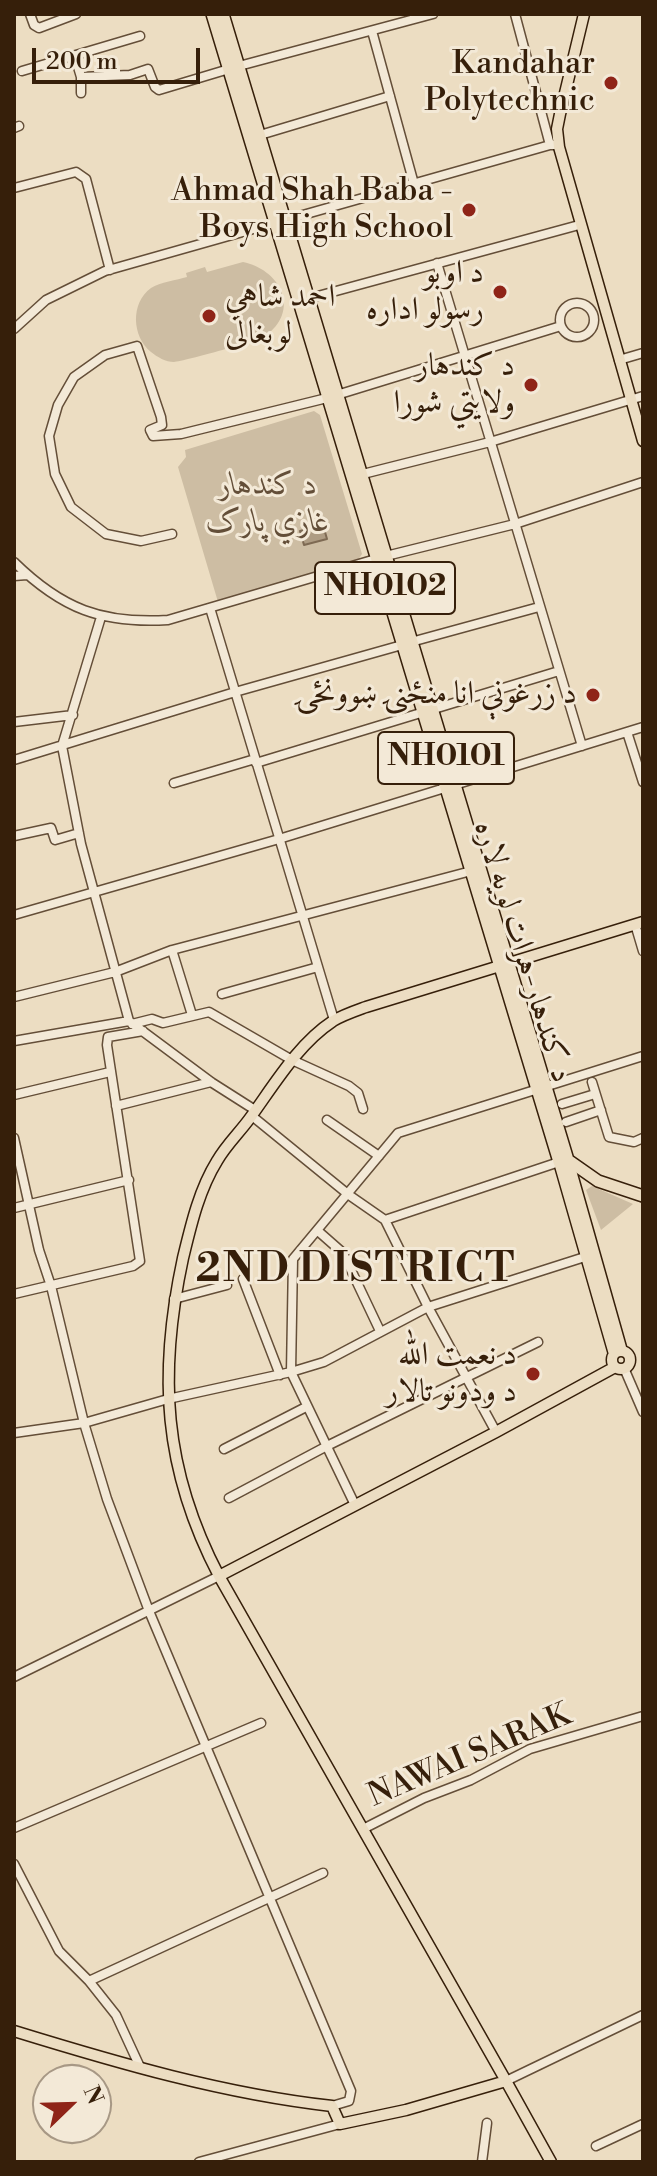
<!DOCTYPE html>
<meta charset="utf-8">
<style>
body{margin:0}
#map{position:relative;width:657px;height:2176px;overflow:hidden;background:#ecddc2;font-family:"Libre Bodoni",serif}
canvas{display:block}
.frame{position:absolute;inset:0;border:16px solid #361f0a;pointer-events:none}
.north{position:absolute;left:32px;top:2064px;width:80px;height:80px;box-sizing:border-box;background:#f3e9d7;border:2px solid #a79885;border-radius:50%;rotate:67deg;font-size:22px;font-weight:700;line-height:32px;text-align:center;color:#361f0a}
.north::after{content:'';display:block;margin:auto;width:28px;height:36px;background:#8f2418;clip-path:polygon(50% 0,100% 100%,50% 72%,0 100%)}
.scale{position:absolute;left:32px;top:48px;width:168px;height:36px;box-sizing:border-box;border:4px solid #361f0a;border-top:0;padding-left:10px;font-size:24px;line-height:28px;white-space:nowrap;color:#361f0a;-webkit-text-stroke:6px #f3e9d7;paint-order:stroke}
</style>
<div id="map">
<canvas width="657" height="2176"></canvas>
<div class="frame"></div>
<div class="north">N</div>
<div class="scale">200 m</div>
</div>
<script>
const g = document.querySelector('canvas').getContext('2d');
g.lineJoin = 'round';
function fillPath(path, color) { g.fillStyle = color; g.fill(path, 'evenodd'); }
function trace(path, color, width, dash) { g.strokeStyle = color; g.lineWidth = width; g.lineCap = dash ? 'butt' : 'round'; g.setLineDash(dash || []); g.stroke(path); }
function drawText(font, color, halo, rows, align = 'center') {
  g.font = font + ' "Libre Bodoni",Amiri,serif'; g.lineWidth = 6; g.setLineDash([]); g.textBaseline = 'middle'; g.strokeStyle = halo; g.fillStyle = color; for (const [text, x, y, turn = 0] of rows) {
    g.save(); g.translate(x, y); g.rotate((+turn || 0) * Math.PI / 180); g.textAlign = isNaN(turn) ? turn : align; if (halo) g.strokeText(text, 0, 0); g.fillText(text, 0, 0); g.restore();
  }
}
const green = new Path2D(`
 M243,262C278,269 301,307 268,334C261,340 185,361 174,362C166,362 157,357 151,352C132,337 130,303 151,288C160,282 177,280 187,277L186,273L205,267L207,272Z
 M314,411L320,415L362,554L358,560L218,602L178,467L186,457L185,450Z
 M592,1186L633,1204L601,1230L586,1190Z`);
const water = new Path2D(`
 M323,525L327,539L304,545L300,531Z`);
const minor = new Path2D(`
 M30,14L34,25L39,28L76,14
 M515,14L550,145H554
 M372,31L414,184
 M75,57L81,77V93
 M22,71L140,36
 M81,77L130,75L148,69L155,87L159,90L239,66L433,14
 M14,128L19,126
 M260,135L390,96
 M14,188L76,172L86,179L110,270
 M437,263L582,746
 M303,300L579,225
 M560 320a17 17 0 1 1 34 0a17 17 0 1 1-34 0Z
 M14,329L46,300L105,271L550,145
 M619,360L643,353
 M359,475L490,442L643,396
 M172,534L141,541L106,534L71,507L55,474L49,436L58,405L74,377L105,355L137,346L161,417L162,425L150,430L153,436L181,434L327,398L561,326
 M14,562C62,609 102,624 168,620L386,556L515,524L643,482
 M14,576L27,575
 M210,608L334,1020
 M101,617L62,746L81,844L129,1021L211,1082L255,1110
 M411,642L539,607
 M14,722L73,715
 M627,732L643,782
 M14,760L235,692L402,645
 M256,763L559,671
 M174,783L255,759
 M14,836L51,828L55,840L79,833
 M14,915L279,839L643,727
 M635,924L643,951
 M172,950L192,1015
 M222,994L318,967
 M14,997L115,972L172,950L475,870
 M132,1024L152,1019L163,1023L209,1012L292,1060L349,1086L358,1093L363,1109
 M14,1041L129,1021
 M592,1082L609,1137L634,1142L643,1138
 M14,1095L110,1072
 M562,1104L595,1094
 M116,1106L211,1082
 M252,1116L349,1195L385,1220L559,1162
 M327,1120L379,1156
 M566,1122L601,1110
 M14,1138L39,1250L51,1286L84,1423L107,1499L149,1611L351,2091L349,2101L332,2106
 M14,1208L129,1180
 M385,1220L428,1307L496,1432
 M318,1231L343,1253L380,1331
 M243,1279L280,1375
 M14,1294L133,1266L140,1261L107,1045L108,1037L143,1031
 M174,1299L227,1285
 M624,1368L643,1412
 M14,1433L84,1423L168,1399L291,1372L324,1362L428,1307L591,1255
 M224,1449L306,1407
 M229,1498L327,1446L538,1342
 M355,1505L291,1372L293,1259L398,1133L643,1056
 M14,1677L219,1576
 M14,1828L261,1723
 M363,1829L424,1798L471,1780L530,1749L643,1716
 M14,1864L59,1951L89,1981L116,2015L140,2067
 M89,1981L323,1873
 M506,2081L643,2015
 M596,2146L643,2124
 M199,2162L340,2124
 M482,2162L487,2123`);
const major = new Path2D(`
 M584,14L560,114L557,129L559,147L643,441
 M568,1160L622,1351
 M559,1162L614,1354
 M612 1360a9 9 0 1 1 18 0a9 9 0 1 1-18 0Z
 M219,1576C163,1469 158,1374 183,1258C191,1225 199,1190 217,1161C226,1145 240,1132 250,1118C274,1085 298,1044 333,1021C343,1015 355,1011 366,1007L643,922
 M14,2031C118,2063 224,2094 332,2106L340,2124L406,2110L506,2081L219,1576L496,1432L615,1367
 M506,2081L551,2162`);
const highway = new Path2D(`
 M212,14L559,1162L568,1160
 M223,14L568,1160L598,1181L643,1196`);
const markers = [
 [611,83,8,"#8f2418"],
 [469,210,8,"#8f2418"],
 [500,292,8,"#8f2418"],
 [209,316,8,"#8f2418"],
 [531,385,8,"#8f2418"],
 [593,695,8,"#8f2418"],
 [533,1374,8,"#8f2418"]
];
const shields = [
 [385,588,140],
 [446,758,136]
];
const shieldNames = [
 ["NH0102",385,588],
 ["NH0101",446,758]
];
const poiNames = [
 ["Kandahar",595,65],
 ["Polytechnic",595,102],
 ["Ahmad Shah Baba -",453,192],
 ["Boys High School",453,229],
 ["د اوبو",484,274],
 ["رسولو اداره",484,311],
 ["احمد شاهي",225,298,"left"],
 ["لوبغالی",225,335,"left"],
 ["د کندهار",515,367],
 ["ولايتي شورا",515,404],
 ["د زرغونې انا منځنۍ ښوونځۍ",577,695],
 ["د نعمت الله",517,1356],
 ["د ودونو تالار",517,1393]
];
const parkNames = [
 ["د کندهار",268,486],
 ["غازي پارک",268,523]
];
const streetNames = [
 ["د کندهار-هرات لويه لاره",522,952,73],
 ["NAWAI SARAK",470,1757,-23]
];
const districtNames = [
 ["2ND DISTRICT",356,1271]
];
fillPath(green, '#cdbda3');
fillPath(water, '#ae9c83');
trace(water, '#7e6a53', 2);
trace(minor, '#644e38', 11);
trace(major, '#361f0a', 13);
trace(highway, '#361f0a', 14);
trace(minor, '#f3e9d7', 8);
trace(major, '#ecddc2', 10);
trace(highway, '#ecddc2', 11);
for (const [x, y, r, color] of markers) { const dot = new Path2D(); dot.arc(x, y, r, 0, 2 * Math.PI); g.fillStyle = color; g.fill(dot); trace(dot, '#f3e9d7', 3); }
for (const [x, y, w] of shields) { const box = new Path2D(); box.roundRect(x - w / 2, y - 26, w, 52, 6); g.fillStyle = '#f3e9d7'; g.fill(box); trace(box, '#361f0a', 2); }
drawText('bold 30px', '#361f0a', null, shieldNames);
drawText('32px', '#361f0a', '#f3e9d7', poiNames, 'right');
drawText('italic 32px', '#634e38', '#f3e9d7', parkNames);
drawText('32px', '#361f0a', '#f3e9d7', streetNames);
g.letterSpacing = '2px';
drawText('bold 40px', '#361f0a', '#f3e9d7', districtNames);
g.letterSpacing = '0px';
</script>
